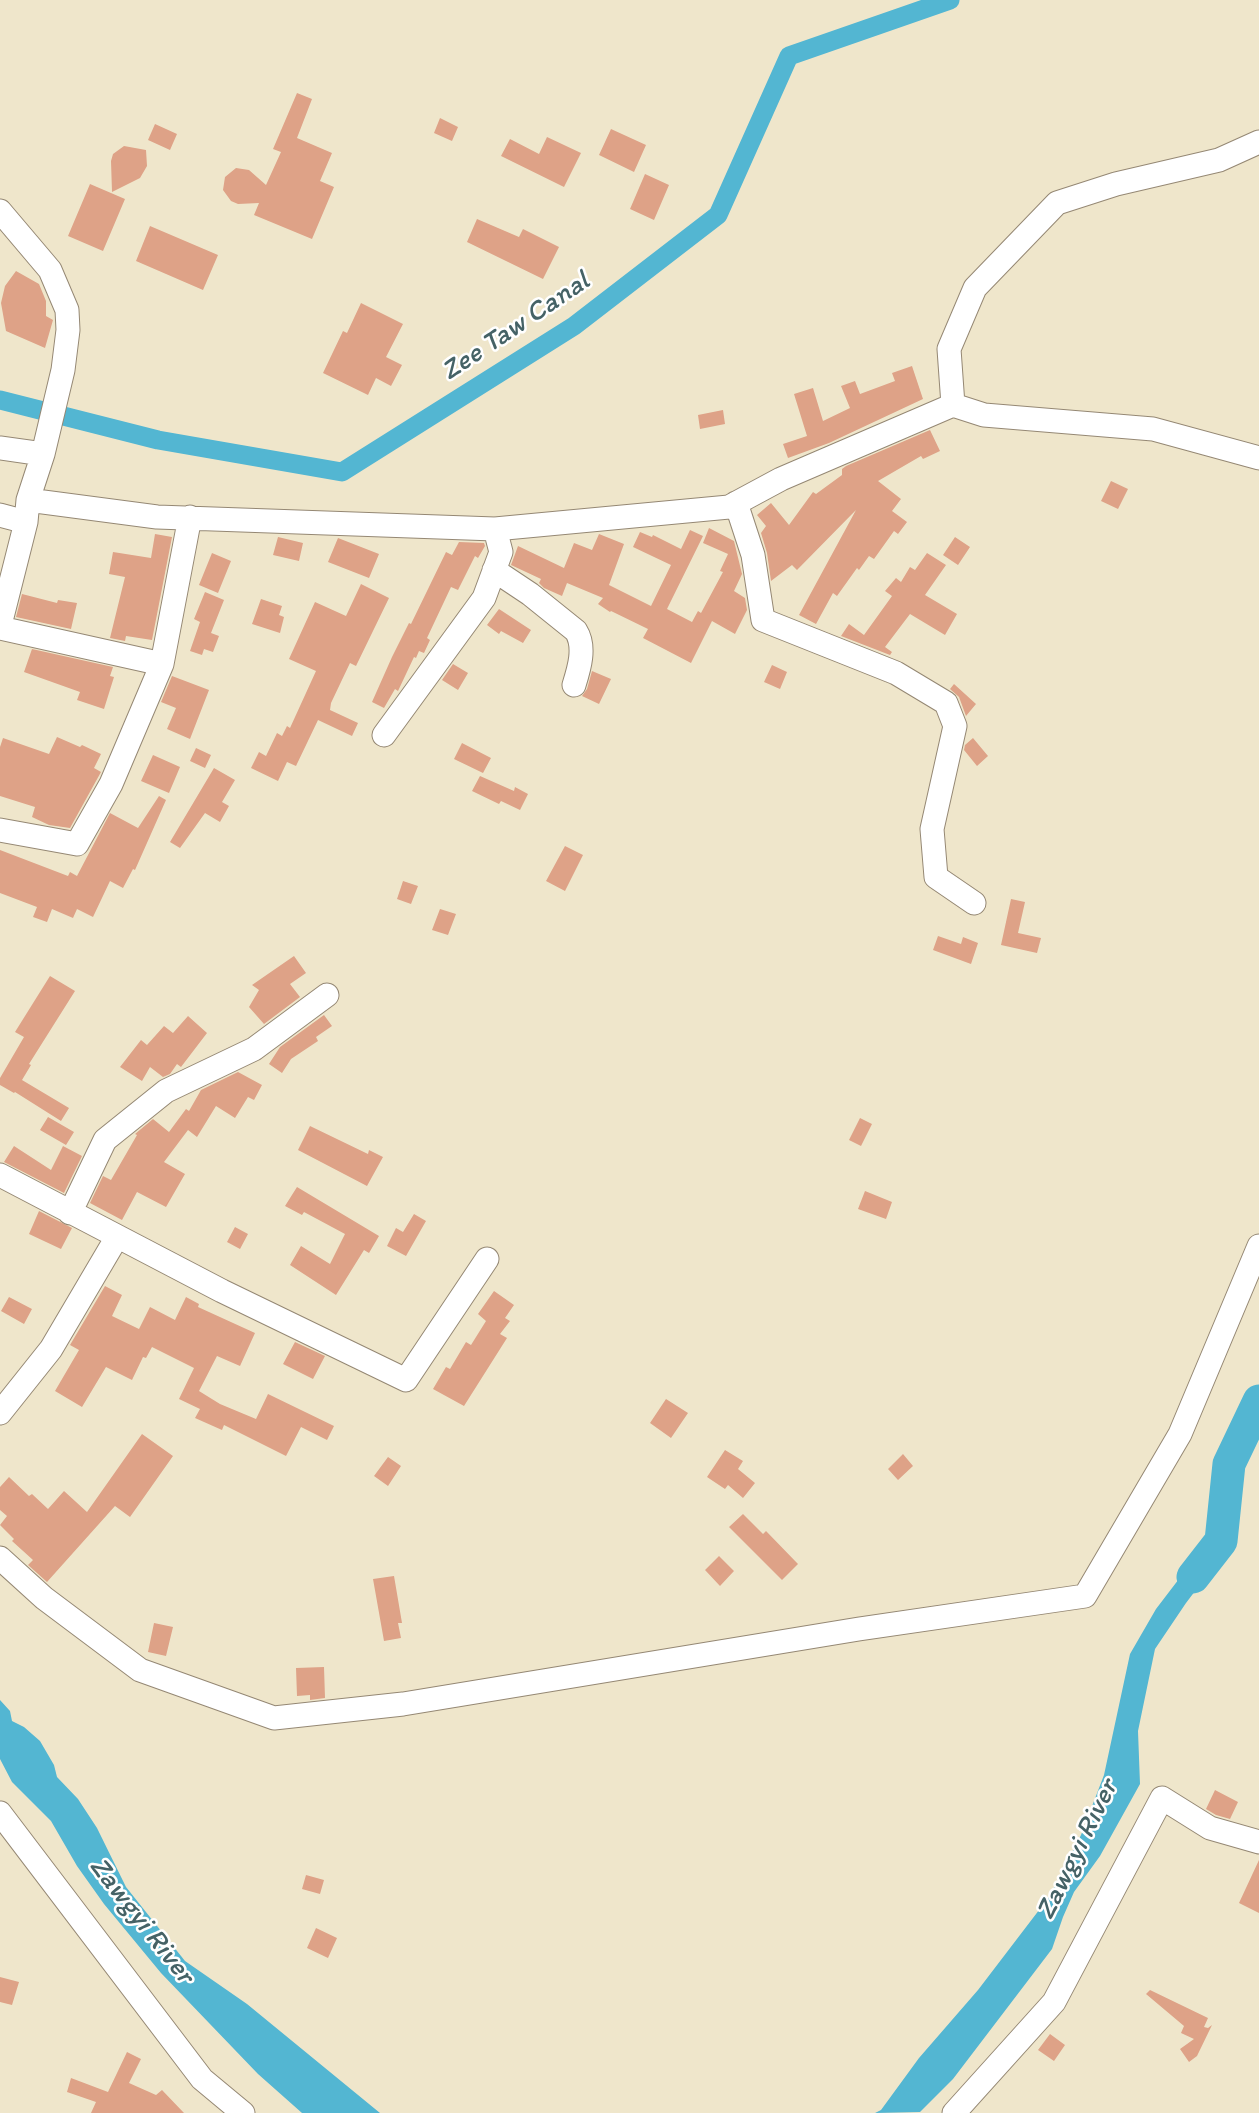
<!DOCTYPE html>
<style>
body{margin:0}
canvas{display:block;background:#efe6cb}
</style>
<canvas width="1259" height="2113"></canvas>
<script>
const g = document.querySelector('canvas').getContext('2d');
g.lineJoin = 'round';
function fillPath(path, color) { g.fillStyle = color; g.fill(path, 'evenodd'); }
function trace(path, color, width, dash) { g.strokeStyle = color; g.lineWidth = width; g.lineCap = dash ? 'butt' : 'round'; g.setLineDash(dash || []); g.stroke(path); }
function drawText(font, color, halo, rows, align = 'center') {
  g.font = font + ' Itim,sans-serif'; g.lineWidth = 5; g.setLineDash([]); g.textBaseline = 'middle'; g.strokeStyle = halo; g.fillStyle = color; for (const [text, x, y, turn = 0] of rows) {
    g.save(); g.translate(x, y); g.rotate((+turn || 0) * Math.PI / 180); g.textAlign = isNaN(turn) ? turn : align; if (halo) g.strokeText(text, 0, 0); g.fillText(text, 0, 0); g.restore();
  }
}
const water = new Path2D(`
 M1211,1537L1230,1545L1186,1603L1155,1649L1138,1731L1140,1784L1100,1856L1074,1892L1063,1917L1052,1949L953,2079L920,2112L875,2113L881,2110L919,2058L978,1990L1049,1897L1081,1835L1104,1775L1130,1654L1156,1609Z
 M0,1700L10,1711L12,1721L24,1727L40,1741L54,1765L57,1777L78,1799L97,1828L126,1887L185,1961L247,2004L380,2113H302L258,2074L161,1973L104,1904L77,1866L51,1821L12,1782L0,1759Z`);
const canal = new Path2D(`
 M0,400L158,440L342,472L574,326L718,215L789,56L950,0`);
const river = new Path2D(`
 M1193,1577L1221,1541L1229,1464L1259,1401`);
const building = new Path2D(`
 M297,93L312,99L297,138L332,153L320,181L334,187L312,239L254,215L259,203L238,204L231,201L223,190L225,177L236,168L249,170L266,185L281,152L273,149Z
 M440,118L458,127L452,141L434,133Z
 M155,124L177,134L170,150L148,140Z
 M611,129L646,145L634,172L599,155Z
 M547,137L581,153L564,187L501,156L510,139L539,154Z
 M124,146L146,150L147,166L140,178L112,192L111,161L113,154Z
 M645,174L669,185L654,220L630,209Z
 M90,184L125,199L103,251L68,236Z
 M477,219L519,237L523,229L559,247L543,279L467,242Z
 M150,226L218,255L203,290L136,261Z
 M16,271L39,284L46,301V316L53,320L45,348L6,331L1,303L5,286Z
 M361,303L403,324L386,357L402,365L391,386L376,378L368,395L323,373L343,331L347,333Z
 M912,366L923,399L829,443L788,458L783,444L807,436L794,394L813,388L823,421L850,408L841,386L855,381L860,394L895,381L892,373Z
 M723,410L725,424L700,429L698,415Z
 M930,430L940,451L923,459L921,456L878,481L901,499L892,511L907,522L898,534L894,531L874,559L869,556L859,570L857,568L837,596L833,593L816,624L799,615L856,510L797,570L792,565L771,581L767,553L761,533L766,526L757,515L771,503L789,525L813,492L816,494L842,475V469L846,466Z
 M1111,481L1128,489L1118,509L1101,501Z
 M709,528L734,541L742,574L734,591L745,598L747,610L735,634L712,621L691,663L643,638L648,629L611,611L610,612L598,604L603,598L567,583L562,596L544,588L539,583L541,579L511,565L518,546L564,568L574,543L592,550L599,534L624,544L609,585L651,606L671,565L633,547L640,532L652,537L653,535L681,549L690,530L703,536L667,609L692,622L698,611L701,613L723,572L720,571L728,554L703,543Z
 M155,534L172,537L152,640L126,636L125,641L110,638L125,577L109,574L113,552L151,558Z
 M278,537L303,543L299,561L273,555Z
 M955,537L970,547L958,565L943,555Z
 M338,538L379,554L369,578L328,562Z
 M459,542L484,543L485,546L478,558L475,556L458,590L451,587L427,638L430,640L424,653L419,651L416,658L414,657L398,691L395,689L384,708L372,702L392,657L409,623L411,624L446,552L452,555Z
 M212,553L231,561L218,593L199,585Z
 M927,553L946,565L925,595L957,614L945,635L910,614L885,647L892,652L890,655L841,636L849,624L864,635L892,596L885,591L896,578L901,582L910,567L915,570Z
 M361,584L389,598L356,666L350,663L331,703L330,710L358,723L352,736L318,720L296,766L287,762L278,781L251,768L259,752L266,756L277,733L282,736L287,726L290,728L316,671L289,659L315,602L346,616Z
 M205,592L224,600L211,633L219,636L213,652L204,649L202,655L190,651L200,622L194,619Z
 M22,594L57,603L58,600L77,603L71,629L16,617Z
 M261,599L282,606L279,615L284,617L280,633L252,624Z
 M499,609L531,630L523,643L501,631L499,634L487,625Z
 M32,649L113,667L110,676L114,677L104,709L77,700L80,692L24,672Z
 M453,664L468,673L458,690L442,680Z
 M772,665L787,672L780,689L764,682Z
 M592,671L611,679L599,704L582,696L587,689Z
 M172,676L209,690L190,739L167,729L176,708L161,702Z
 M954,684L976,704L966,716L959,697L950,689Z
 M57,737L80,747L82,745L101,754L94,768L101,772L70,828L49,825L32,817L35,807L0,796V747L3,738L49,754Z
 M973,738L988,756L977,766L964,750L965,745Z
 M462,743L491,758L483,773L454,759Z
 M196,748L211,755L205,768L190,761Z
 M153,755L180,767L169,793L141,781Z
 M214,768L235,780L222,802L229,806L220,822L205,813L180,848L170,842Z
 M480,776L514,791L515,787L528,794L520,810L501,801L499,804L472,791Z
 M159,796L166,800L135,870L133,869L123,888L110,881L93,917L77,909L73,918L52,909L47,922L33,917L37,907L0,893V850L68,876L70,872L77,876L110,813L138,828Z
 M565,846L583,855L565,891L546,881Z
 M403,881L418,886L411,904L397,899Z
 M1011,899L1025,902L1018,933L1041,938L1037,953L1001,945Z
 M440,909L456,914L448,935L432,930Z
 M938,936L961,944L963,937L978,943L971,964L933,950Z
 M294,956L306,973L290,984L300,997L264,1024L249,1007L259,990L252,985Z
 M50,976L75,991L29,1064L31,1065L22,1080L69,1108L61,1121L15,1092L14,1093L0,1085V1078L24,1037L15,1032Z
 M324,1015L332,1026L316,1037L318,1041L291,1059L282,1073L269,1064L280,1047Z
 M188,1016L207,1033L181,1067L177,1064L170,1074L163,1077L150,1067L142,1081L120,1067L141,1040L147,1045L164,1026L173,1033Z
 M238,1072L262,1085L254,1100L248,1097L235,1118L216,1106L197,1137L188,1130L164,1162L185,1174L166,1207L137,1192L122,1220L90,1203L103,1176L111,1180L137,1135L135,1134L153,1119L169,1132L186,1109L189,1111L201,1090Z
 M48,1117L74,1132L66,1145L40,1130Z
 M860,1118L872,1124L861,1146L849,1140Z
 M310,1126L368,1154L369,1150L383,1157L367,1186L298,1150Z
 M14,1146L51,1170L63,1146L82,1156L64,1193L4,1162Z
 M297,1187L379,1236L369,1253L364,1250L336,1295L290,1265L301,1246L330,1264L345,1234L304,1212L302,1215L285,1206Z
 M865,1191L892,1202L886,1219L858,1209Z
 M39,1211L72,1228L61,1249L29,1234Z
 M414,1214L426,1221L406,1256L387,1246L396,1228L403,1232Z
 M235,1227L248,1234L240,1249L227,1242Z
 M105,1286L122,1295L112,1316L139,1329L150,1307L175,1320L186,1297L199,1304L198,1307L255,1333L240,1366L217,1356L199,1391L220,1404L256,1419L268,1394L334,1426L327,1440L301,1427L286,1456L224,1425L222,1430L195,1418L200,1409L179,1399L194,1368L152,1347L146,1358L143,1357L132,1380L106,1367L82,1407L55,1391L79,1350L70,1345Z
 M494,1291L514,1305L505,1318L510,1321L500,1334L507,1338L464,1406L433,1389L446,1367L450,1369L466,1342L471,1345L486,1321L478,1314Z
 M9,1297L32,1309L24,1324L1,1311Z
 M295,1342L325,1356L313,1379L283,1364Z
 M666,1399L688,1413L671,1438L650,1423Z
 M142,1434L173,1456L130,1517L115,1506L47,1582L28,1565L33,1560L12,1541L14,1539L0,1525L7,1516L0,1510V1487L9,1477L29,1496L32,1494L48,1509L64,1491L87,1512Z
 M725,1450L743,1461L738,1469L755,1483L743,1498L728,1485L725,1489L707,1477Z
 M903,1454L913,1466L898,1480L888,1469Z
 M388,1457L401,1466L388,1486L374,1476Z
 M743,1514L763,1534L766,1531L798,1564L782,1580L729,1527Z
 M719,1556L734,1571L720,1586L705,1570Z
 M394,1576L402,1623H398L401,1638L384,1641L373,1579Z
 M154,1623L173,1627L166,1656L148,1652Z
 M324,1667L325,1698L310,1700V1695L297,1696L296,1668Z
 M1215,1790L1238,1802L1230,1819L1216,1815L1206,1809Z
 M1259,1860V1913L1239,1903Z
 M306,1875L324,1880L320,1894L302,1889Z
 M316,1928L337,1938L328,1958L307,1948Z
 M0,1977L19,1982L12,2005L0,2002Z
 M1150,1990L1208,2018L1204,2027L1208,2028L1212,2025L1197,2056L1189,2062L1180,2049L1194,2039L1181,2033L1184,2026L1146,1994Z
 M1050,2034L1065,2045L1054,2061L1038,2050Z
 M127,2052L141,2059L129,2083L156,2095L162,2090L184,2113H91L96,2102L67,2092L71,2078L108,2092Z`);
const minor = new Path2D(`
 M0,211L50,270L67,310L68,330L63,370L43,454L28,500L26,522L0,625
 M953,405L949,349L975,288L1057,203L1116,184L1219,160L1259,142
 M0,448L43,454
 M28,500L157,517L495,529L729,507L781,479L953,405L984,415L1153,429L1259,458
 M736,503L753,555L763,620L896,673L946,703L955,726L932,829L936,877L974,903
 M0,515L26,522
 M494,570L530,594L576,631C586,647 579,669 574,685
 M0,628L162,664
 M384,735L484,598L501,552L495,529
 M0,830L77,844L111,784L162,664L190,517
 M0,1175L222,1291L406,1380L487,1259
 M70,1213L105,1140L166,1091L254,1049L327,995
 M0,1413L51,1349L117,1237
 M0,1558L44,1598L140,1670L274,1718L403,1704L859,1629L1085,1596L1180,1434L1259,1246
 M0,1813L202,2079L243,2113
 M954,2113L1054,2002L1162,1798L1210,1828L1259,1842`);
const waterNames = [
 ["Zee Taw Canal",516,327,-34],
 ["Zawgyi River",1078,1850,-64],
 ["Zawgyi River",141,1921,52]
];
fillPath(water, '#53b6d2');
trace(canal, '#53b6d2', 19);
trace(river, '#53b6d2', 33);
fillPath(building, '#dea287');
trace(minor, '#958874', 25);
trace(minor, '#fff', 23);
drawText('italic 28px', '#456266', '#fff', waterNames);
</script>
